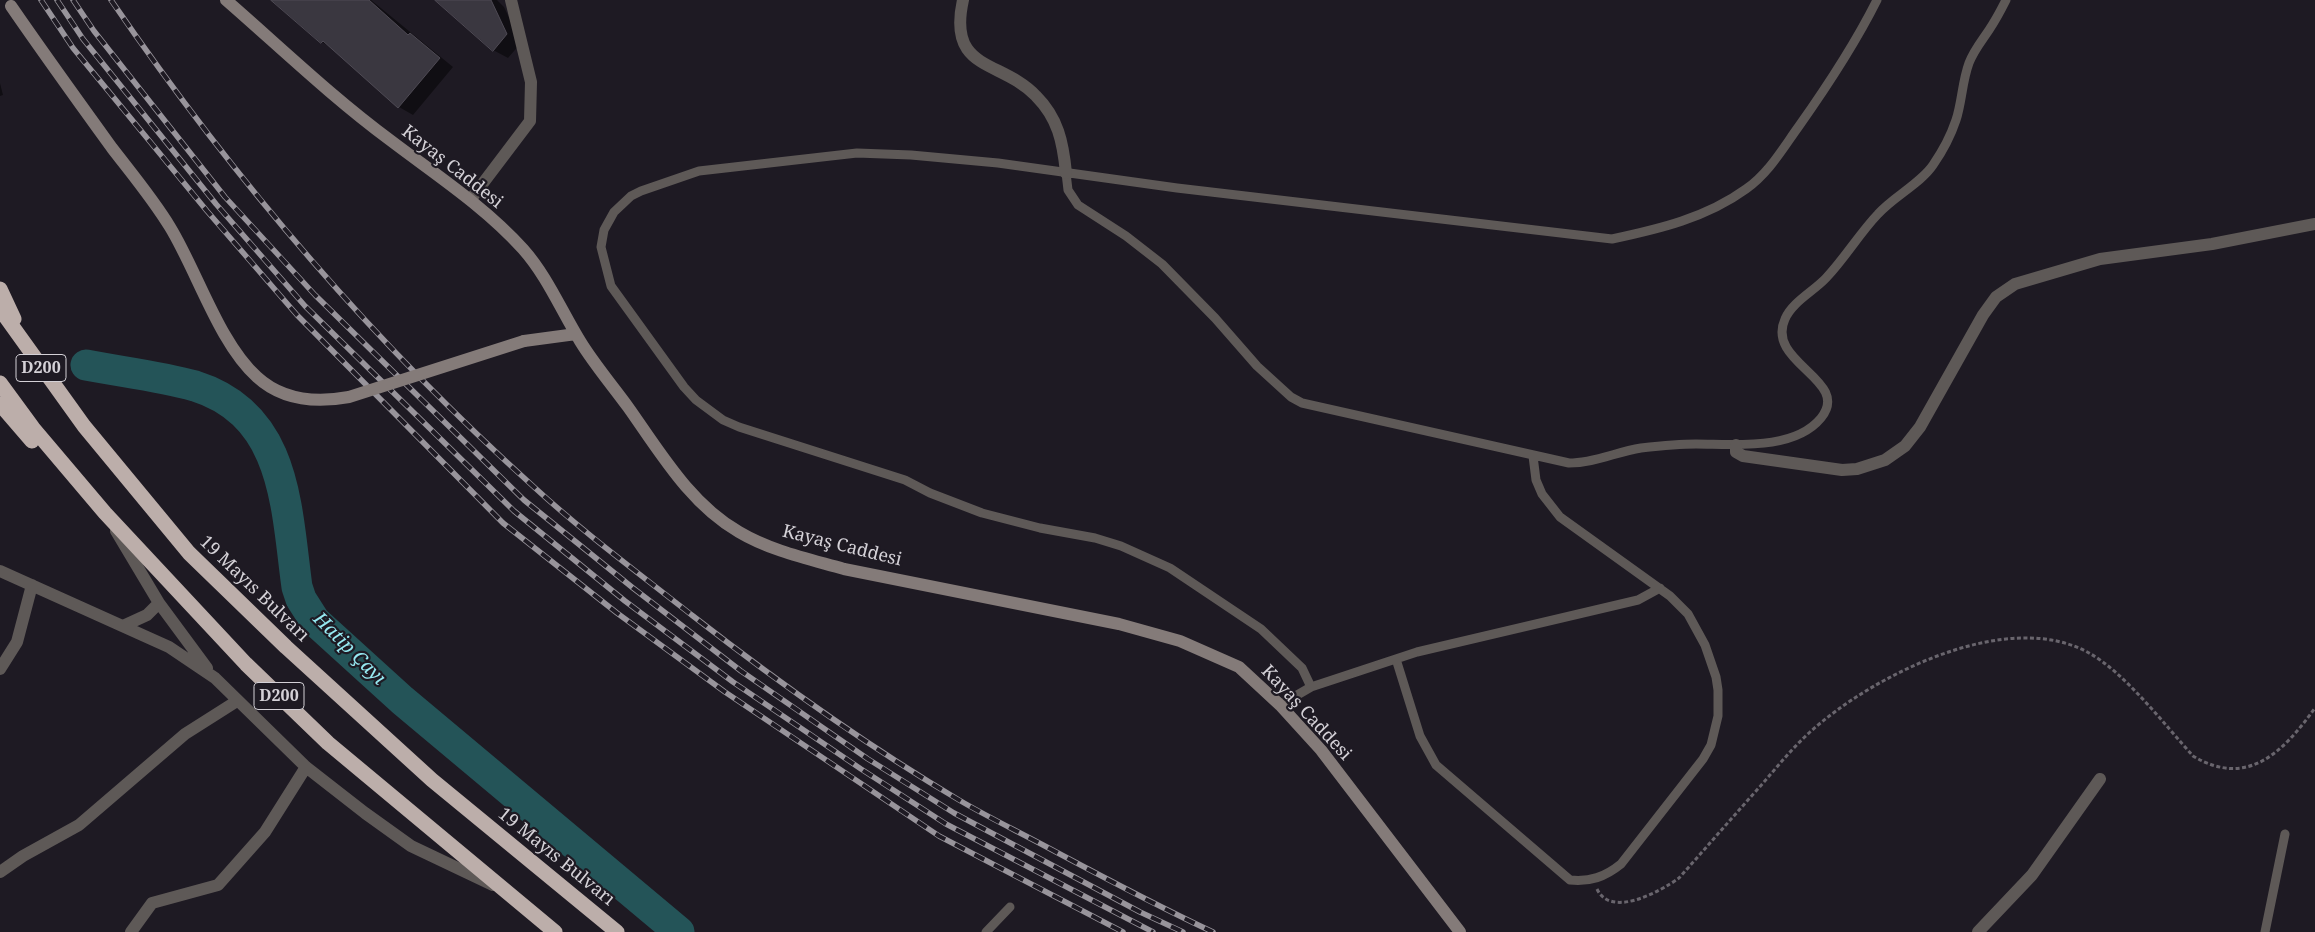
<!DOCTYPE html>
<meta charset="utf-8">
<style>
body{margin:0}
canvas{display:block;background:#1e1a23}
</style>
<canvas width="2315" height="932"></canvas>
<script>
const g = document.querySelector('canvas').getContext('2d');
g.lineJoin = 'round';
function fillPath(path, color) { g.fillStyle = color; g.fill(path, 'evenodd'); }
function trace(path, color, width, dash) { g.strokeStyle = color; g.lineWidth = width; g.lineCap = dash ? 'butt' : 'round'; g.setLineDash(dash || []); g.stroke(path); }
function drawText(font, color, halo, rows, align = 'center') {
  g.font = font + ' "Noto Serif",serif'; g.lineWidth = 4.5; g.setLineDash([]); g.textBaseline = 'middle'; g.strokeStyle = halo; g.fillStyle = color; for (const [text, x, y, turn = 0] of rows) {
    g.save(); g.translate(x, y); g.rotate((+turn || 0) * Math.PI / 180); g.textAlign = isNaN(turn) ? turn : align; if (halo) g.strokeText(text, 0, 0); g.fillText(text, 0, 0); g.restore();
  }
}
const shadow = new Path2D(`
 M273,0H371L453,67L413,115L399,107L333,49L322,42Z
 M437,0H497L504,7L521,43L508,58L493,50Z
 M0,83L3,95L0,96Z`);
const river = new Path2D(`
 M86,365C122,372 160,376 195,386C287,415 286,507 297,587L301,599L315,621L402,700L679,932`);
const building = new Path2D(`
 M271,0H369L408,35L410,33L440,58L398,108L323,41L321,43Z
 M435,0H491L507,34L493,51Z`);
const path = new Path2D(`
 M1597,889C1611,919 1661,891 1679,878C1705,849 1730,820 1756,791C1774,771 1790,750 1810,732C1872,676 2007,607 2089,653C2124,672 2165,725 2193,756C2248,789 2284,751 2315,708`);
const lane = new Path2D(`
 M1066,173L1068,190L1078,205L1126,236L1162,264L1215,318L1257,366L1291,397L1302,403L1569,463C1594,463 1616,452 1641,448C1659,446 1677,444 1696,444C1733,444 1794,451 1821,418C1852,380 1765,363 1785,319C1792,302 1814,291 1826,278C1845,258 1859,234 1878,214C1893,197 1921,183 1933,165C1942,152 1951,135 1956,120C1962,102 1962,82 1969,63C1974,50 1981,42 1989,30C1995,21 2001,10 2006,0
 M1396,659L1420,736L1436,765L1570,880C1590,882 1605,877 1621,864L1703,759L1711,745L1718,716V690L1716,677L1705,645L1688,614L1670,596L1560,517L1542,494L1536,480L1533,456
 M1311,687L1302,668L1261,629L1170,568L1121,546L1095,538L1040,528L982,513L930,493L905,480L739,427L723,420L696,400L684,387L611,286L601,247L604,230L614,212L631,196L641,191L699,171L857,153L911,155L998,163L1177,188L1612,239C1659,229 1706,218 1746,189C1769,173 1783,148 1799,126C1828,85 1855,44 1877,0
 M1280,705L1311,687L1417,652L1638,600L1660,588
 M986,932L1010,907
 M2265,932L2285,834`);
const street = new Path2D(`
 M963,0C947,72 1001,59 1036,96C1058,118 1063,142 1066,173
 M471,199L530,121L531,82L511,0
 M1736,445V452L1743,456L1842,470L1857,469L1885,460L1905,446L1920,427L1983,315L1996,297L2015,284L2100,259L2212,244L2315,224
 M116,531L159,603L207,668
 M0,571L169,647L215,678L306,767L365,813L411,846L493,885
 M123,626L147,615L159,603
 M0,669L17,642L32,585
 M0,872L23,856L79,825L185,734L237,701
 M131,932L152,903L218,885L265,832L306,767
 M1978,932L2032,875L2100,779`);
const secondary = new Path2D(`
 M226,0C280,47 333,98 390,140C436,175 484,206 523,249C547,276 561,310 580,341C594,364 612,385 628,407C660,452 690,504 739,532C771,551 809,559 844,569L1119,624L1180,641L1239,667L1280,705L1321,750L1460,932
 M524,341L576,334`);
const highway = new Path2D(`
 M0,289L14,319
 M0,309L84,426L189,553L286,647L432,780L617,932
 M0,383L33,428L105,513L246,664L328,743L555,932
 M0,404L32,441`);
const rail = new Path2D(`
 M41,0L73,48L207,211L297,315L503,523L617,613L725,692L939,836L1123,932
 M57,0L83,39L216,204L305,306L514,511L625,601L733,682L861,769L946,824L1153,932
 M73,0L94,31L225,197L315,295L524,500L633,588L741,671L868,759L954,813L1140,912L1183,932
 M111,0C232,177 374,343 534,487C584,533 640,574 693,616C778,682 866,745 959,800C986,816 1015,830 1043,845C1099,875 1155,905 1213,932`);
const secondaryBridge = new Path2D(`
 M11,6C44,54 78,101 112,148C132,174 153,199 170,227C197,271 219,343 257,377C283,401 316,403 349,397L524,341`);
const shields = [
 [41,368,50],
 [279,696,50]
];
const shieldNames = [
 ["D200",41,368],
 ["D200",279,696]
];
const streetNames = [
 ["Kayaş Caddesi",452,167,38],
 ["Kayaş Caddesi",842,546,14],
 ["19 Mayıs Bulvarı",254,589,44],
 ["Kayaş Caddesi",1306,713,47],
 ["19 Mayıs Bulvarı",556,857,39]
];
const waterNames = [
 ["Hatip Çayı",349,649,45]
];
fillPath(shadow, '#0007');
trace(river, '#245458', 31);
fillPath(building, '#3a3740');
trace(building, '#4e4a54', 1);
trace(path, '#69656d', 3, [4, 2.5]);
trace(lane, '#5e5957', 9);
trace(street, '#5e5957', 12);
trace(secondary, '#847b79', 12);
trace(highway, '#bcaeaa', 15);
trace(rail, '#98949b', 5.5);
trace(rail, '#1e1a23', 4, [11]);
trace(secondaryBridge, '#847b79', 12);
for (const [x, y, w] of shields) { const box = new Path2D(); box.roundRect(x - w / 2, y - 13.5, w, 27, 4); g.fillStyle = '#1e1a23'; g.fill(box); trace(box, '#d4d1d7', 1); }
drawText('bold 16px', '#d4d1d7', null, shieldNames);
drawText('18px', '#d4d1d7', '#1e1a23', streetNames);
drawText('italic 19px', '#96e9f1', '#1e1a23', waterNames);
</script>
